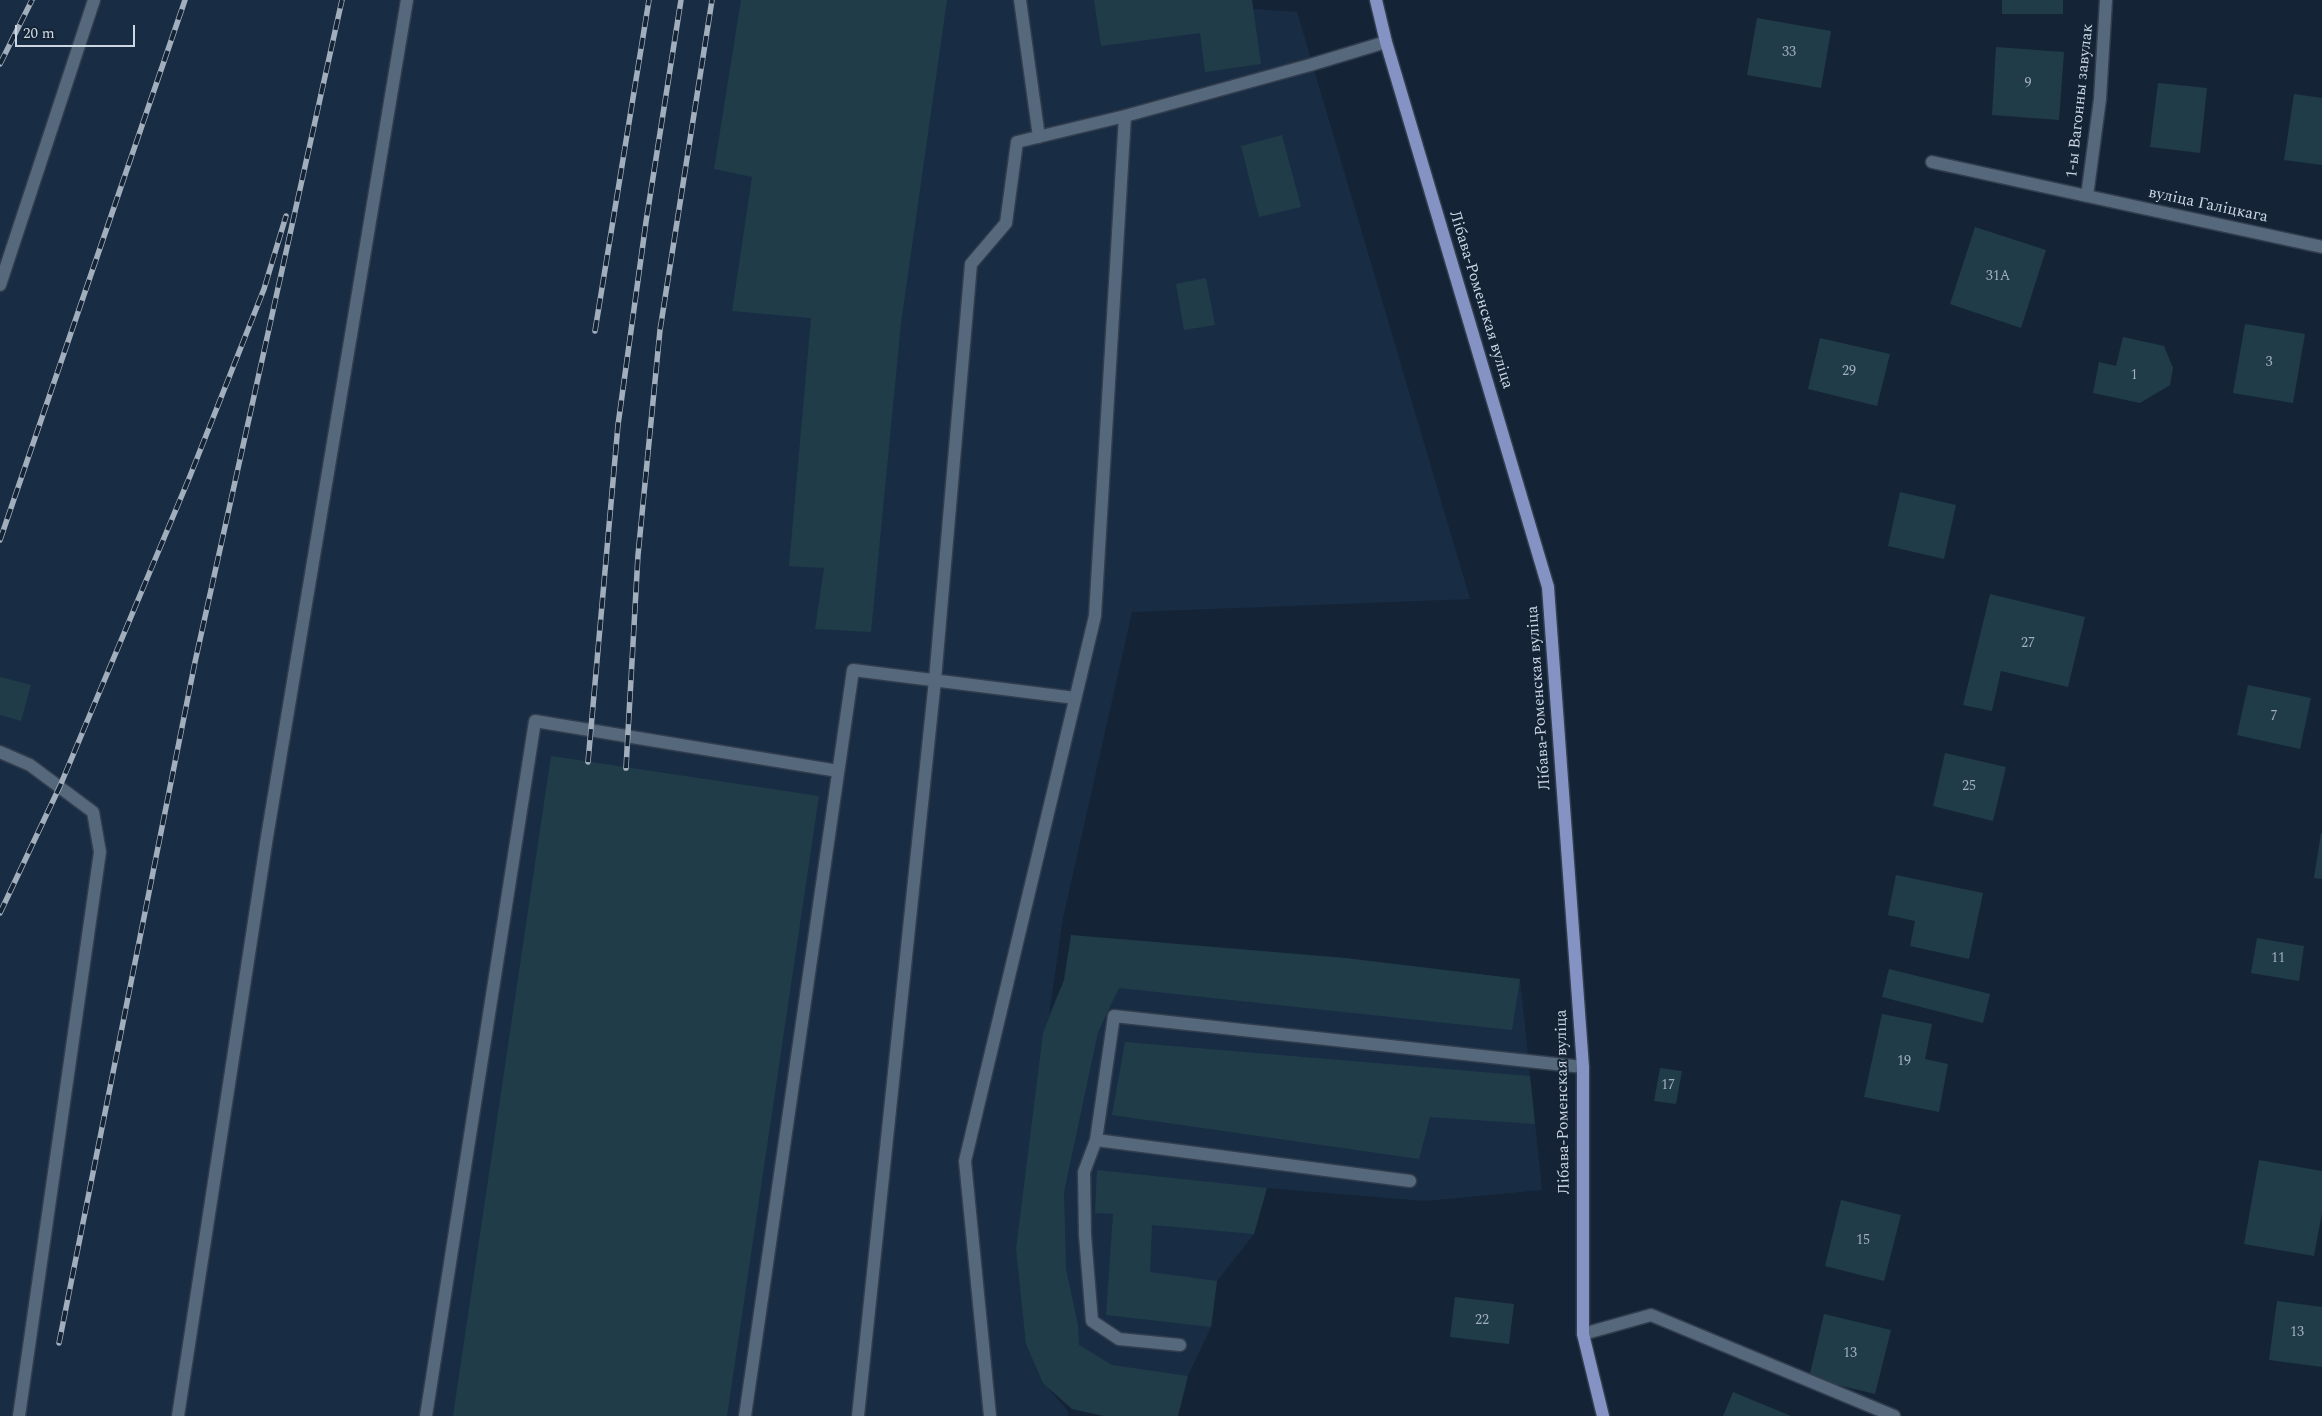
<!DOCTYPE html>
<meta charset="utf-8">
<style>
body{margin:0}
#map{position:relative;width:2322px;height:1416px;overflow:hidden;background:#142436;font-family:Spectral,serif}
canvas{display:block}
.scale{position:absolute;left:15px;top:25px;width:120px;height:22px;box-sizing:border-box;border:2px solid #ccd7e3;border-top:0;padding-left:6px;font-size:15px;line-height:18px;white-space:nowrap;color:#ccd7e3;-webkit-text-stroke:4px #142436;paint-order:stroke}
</style>
<div id="map">
<canvas width="2322" height="1416"></canvas>
<div class="scale">20 m</div>
</div>
<script>
const g = document.querySelector('canvas').getContext('2d');
g.lineJoin = 'round';
function fillPath(path, color) { g.fillStyle = color; g.fill(path, 'evenodd'); }
function trace(path, color, width, dash) { g.strokeStyle = color; g.lineWidth = width; g.lineCap = dash ? 'butt' : 'round'; g.setLineDash(dash || []); g.stroke(path); }
function drawText(font, color, halo, rows, align = 'center') {
  g.font = font + ' Spectral,serif'; g.lineWidth = 4; g.setLineDash([]); g.textBaseline = 'middle'; g.strokeStyle = halo; g.fillStyle = color; for (const [text, x, y, turn = 0] of rows) {
    g.save(); g.translate(x, y); g.rotate((+turn || 0) * Math.PI / 180); g.textAlign = isNaN(turn) ? turn : align; if (halo) g.strokeText(text, 0, 0); g.fillText(text, 0, 0); g.restore();
  }
}
const built = new Path2D(`
 M0,0H1252L1253,9L1297,12L1470,599L1132,612L1063,918L1049,1015L1064,980L1071,935L1345,958L1520,979L1542,1190L1425,1201L1267,1188L1254,1234L1217,1281L1211,1327L1188,1376L1178,1416H1104L1072,1409L1048,1388L1068,1411V1416H0Z`);
const building = new Path2D(`
 M741,0H947L901,323L871,632L815,629L824,568L789,566L811,318L732,311L752,177L714,169Z
 M1094,0H1252L1261,64L1205,72L1200,33L1101,46Z
 M2002,0H2063V14H2002Z
 M1757,18L1831,31L1821,88L1747,75Z
 M1996,47L2064,52L2059,120L1992,115Z
 M2158,83L2207,88L2200,153L2150,147Z
 M2294,94L2322,98V165L2284,160Z
 M1282,135L1301,207L1259,217L1241,146Z
 M1975,227L2046,250L2021,328L1950,304Z
 M1206,278L1215,325L1184,330L1176,284Z
 M2245,324L2305,334L2293,403L2233,393Z
 M2123,337L2164,346L2173,368L2170,385L2140,403L2093,393L2099,362L2116,366Z
 M1820,338L1890,354L1877,406L1808,389Z
 M1900,492L1956,505L1944,559L1888,546Z
 M1990,594L2085,617L2068,687L2001,671L1992,711L1963,705Z
 M0,677L31,685L21,721L0,715Z
 M2248,685L2311,698L2300,749L2237,735Z
 M1945,753L2006,767L1993,821L1933,806Z
 M551,756L819,796L727,1416H453Z
 M2321,833L2322,834V879L2314,878Z
 M1896,875L1983,893L1969,959L1910,946L1915,921L1888,915Z
 M1071,935L1345,958L1520,979L1512,1030L1119,988L1098,1032L1064,1192L1066,1269L1078,1325L1079,1345L1112,1365L1188,1376L1178,1416H1104L1072,1409L1043,1383L1026,1344L1016,1249L1043,1033L1064,980Z
 M2257,938L2304,946L2299,981L2251,973Z
 M1889,969L1990,994L1983,1023L1882,997Z
 M1882,1014L1932,1024L1925,1059L1948,1064L1939,1112L1864,1097Z
 M1125,1042L1530,1076L1535,1124L1430,1117L1419,1159L1112,1115Z
 M1660,1068L1682,1071L1676,1104L1654,1101Z
 M2259,1160L2322,1171V1213L2314,1256L2244,1244Z
 M1097,1170L1267,1188L1254,1234L1152,1225L1150,1272L1217,1281L1211,1327L1106,1315L1113,1214L1095,1213Z
 M1841,1200L1901,1215L1884,1281L1825,1266Z
 M1455,1297L1514,1304L1509,1344L1450,1337Z
 M2277,1301L2322,1307V1367L2269,1360Z
 M1824,1314L1891,1330L1875,1394L1809,1378Z
 M1733,1392L1791,1416H1723Z`);
const minor = new Path2D(`
 M1020,0L1039,137
 M1932,162L2087,196L2100,99L2106,0
 M2087,196L2322,247
 M0,285L94,0
 M0,752L30,765L93,812L100,852L19,1416
 M1096,1140L1410,1181
 M1583,1334L1651,1315L1894,1416
 M1180,1345L1119,1339L1092,1321L1085,1235L1084,1172L1096,1140L1114,1016L1583,1067
 M178,1416L267,837L407,0
 M426,1416L535,721L838,771
 M745,1416L853,670L1075,698
 M858,1416L935,680L971,264L1006,223L1017,142L1125,116
 M990,1416L965,1161L1095,616L1125,116L1310,65L1386,42`);
const major = new Path2D(`
 M1376,0L1386,42L1548,587L1583,1067V1334L1603,1416`);
const rail = new Path2D(`
 M0,64L32,0
 M595,331L649,0
 M0,540L185,0
 M588,762L618,425L646,222L681,0
 M626,768L638,555L660,330L712,0
 M0,913L60,786L190,476L264,289L286,216
 M59,1343L195,662L342,0`);
const numberNames = [
 ["33",1789,53],
 ["9",2028,84],
 ["31А",1998,277],
 ["3",2269,363],
 ["29",1849,372],
 ["1",2134,376],
 ["27",2028,644],
 ["7",2274,717],
 ["25",1969,787],
 ["11",2278,959],
 ["19",1904,1062],
 ["17",1668,1086],
 ["15",1863,1241],
 ["22",1482,1321],
 ["13",2297,1333],
 ["13",1850,1354]
];
const streetNames = [
 ["1-ы Вагонны завулак",2081,101,-84],
 ["вуліца Галіцкага",2208,206,12],
 ["Лібава-Роменская вуліца",1480,300,73],
 ["Лібава-Роменская вуліца",1540,698,-94],
 ["Лібава-Роменская вуліца",1564,1102,-91]
];
fillPath(built, '#182d44');
fillPath(building, '#203c48');
trace(minor, '#323d4d', 15);
trace(major, '#323d4d', 15);
trace(minor, '#55687c', 12);
trace(major, '#8493c3', 12);
trace(rail, '#a2aebc', 5.5);
trace(rail, '#142436', 4, [11]);
drawText('14px', '#a1b0bc', null, numberNames);
drawText('16px', '#ccd7e3', '#142436', streetNames);
</script>
